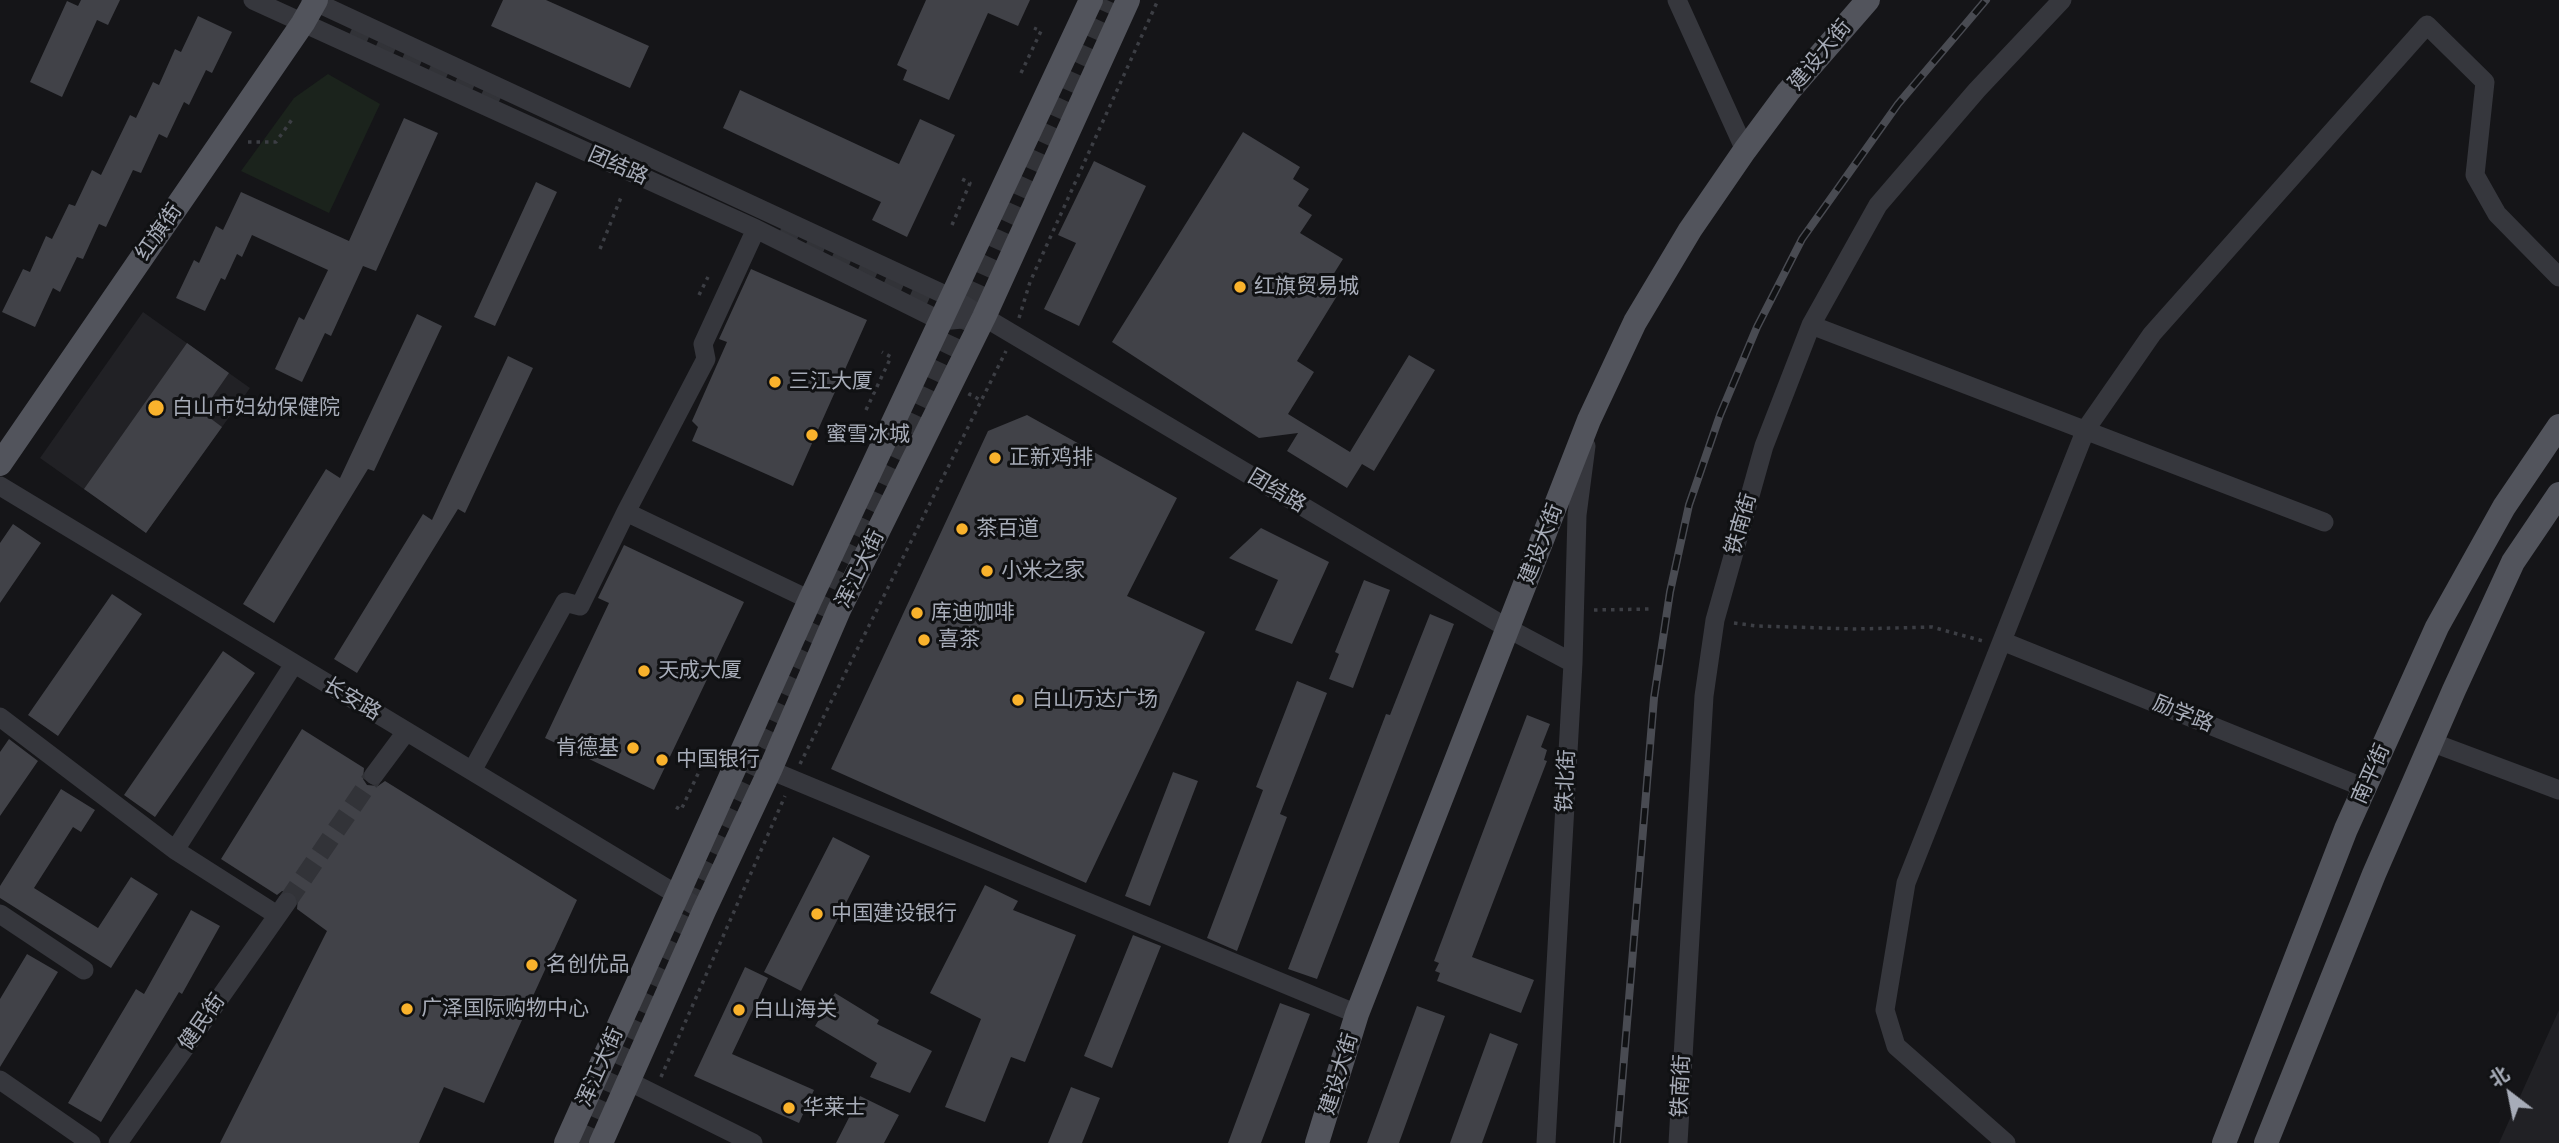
<!DOCTYPE html>
<meta charset="utf-8">
<style>
body{margin:0}
#map{position:relative;width:2559px;height:1143px;overflow:hidden;background:#151518;font-family:Quicksand,"Noto Sans SC",sans-serif}
canvas{display:block}
.north{position:absolute;left:2475px;top:1059px;width:70px;height:70px;-webkit-text-stroke:5px #101113;paint-order:stroke;rotate:328deg;font-size:19px;font-weight:700;line-height:28px;text-align:center;color:#a7acb8}
.north::after{content:'';display:block;margin:auto;width:24px;height:32px;background:#a7acb8;clip-path:polygon(50% 0,100% 100%,50% 72%,0 100%)}
</style>
<div id="map">
<canvas width="2559" height="1143"></canvas>
<div class="north">北</div>
</div>
<script>
const g = document.querySelector('canvas').getContext('2d');
g.lineJoin = 'round';
function fillPath(path, color) { g.fillStyle = color; g.fill(path, 'evenodd'); }
function trace(path, color, width, dash) { g.strokeStyle = color; g.lineWidth = width; g.lineCap = dash ? 'butt' : 'round'; g.setLineDash(dash || []); g.stroke(path); }
function drawText(font, color, halo, rows, align = 'center') {
  g.font = font + ' Quicksand,"Noto Sans SC",sans-serif'; g.lineWidth = 6; g.setLineDash([]); g.textBaseline = 'middle'; g.strokeStyle = halo; g.fillStyle = color; for (const [text, x, y, turn = 0] of rows) {
    g.save(); g.translate(x, y); g.rotate((+turn || 0) * Math.PI / 180); g.textAlign = isNaN(turn) ? turn : align; if (halo) g.strokeText(text, 0, 0); g.fillText(text, 0, 0); g.restore();
  }
}
const built = new Path2D(`
 M143,312L250,388L146,533L40,458Z
 M2559,1010V1143H2499Z`);
const green = new Path2D(`
 M328,74L380,104L329,213L241,171L294,98Z`);
const building = new Path2D(`
 M81,0H120L108,25L97,20L62,97L30,82L67,1L78,6Z
 M503,0H546L649,46L630,88L491,26Z
 M926,0H1030L1018,26L988,13L949,100L903,80L907,70L897,65Z
 M198,16L232,32L212,73L206,70L189,105L184,102L167,138L159,134L141,173L133,170L106,227L99,224L83,259L77,257L60,292L53,288L35,327L2,312L23,269L30,272L46,236L52,239L69,204L75,206L92,170L101,175L130,115L136,118L153,82L159,85L175,49L181,52Z
 M740,90L899,164L920,119L955,135L907,237L872,220L881,202L723,128Z
 M404,118L438,133L376,271L363,266L331,336L325,333L302,382L275,369L299,317L304,320L328,270L252,235L242,257L237,254L225,280L221,278L205,311L176,298L194,260L199,263L216,226L223,230L241,192L349,241Z
 M1243,132L1300,167L1293,179L1309,189L1298,206L1312,215L1300,233L1343,259L1328,283L1340,291L1297,361L1314,372L1288,414L1350,452L1409,355L1435,370L1374,471L1362,464L1347,488L1287,451L1298,433L1259,438L1112,342Z
 M1094,161L1146,186L1079,326L1044,309L1076,243L1058,235Z
 M536,182L557,192L495,326L474,317Z
 M751,269L867,320L793,486L692,441L698,427L692,421L727,342L719,339Z
 M417,314L442,326L374,471L368,469L274,623L243,604L326,469L340,478Z
 M187,343L229,373L202,412L222,427L146,533L84,489Z
 M508,356L533,368L465,513L458,509L357,673L334,659L423,514L432,520Z
 M1027,415L1177,498L1127,596L1205,632L1086,883L831,769L988,431Z
 M13,524L41,543L0,603V543Z
 M1261,528L1329,562L1292,644L1255,630L1278,580L1229,558Z
 M624,545L744,602L654,790L545,738L609,603L598,598Z
 M1364,580L1390,590L1353,688L1329,679L1339,654L1335,652Z
 M112,594L142,614L58,736L28,715Z
 M1430,614L1454,624L1317,979L1288,969L1386,714L1390,715Z
 M223,651L255,673L155,817L124,795Z
 M1297,681L1327,693L1280,814L1287,817L1237,951L1207,938L1263,790L1256,787Z
 M1527,715L1550,724L1541,747L1547,750L1544,760L1547,761L1472,957L1534,980L1521,1013L1437,981L1440,973L1435,971L1439,963L1434,961Z
 M302,729L364,768L363,779L367,785L378,786L385,781L577,900L484,1103L444,1087L419,1143H220L327,931L297,909L298,897L293,892L282,891L277,895L221,859Z
 M9,739L38,761L0,816V752Z
 M1173,772L1198,781L1150,906L1125,896Z
 M61,789L95,810L81,832L73,827L34,888L98,928L131,877L158,894L111,968L0,898V886Z
 M833,837L870,856L801,991L764,972Z
 M985,885L1018,901L1013,910L1076,935L1025,1062L1011,1057L985,1122L945,1107L981,1019L930,993Z
 M191,910L220,926L182,994L179,992L101,1122L68,1103L136,989L144,994Z
 M1133,935L1161,946L1112,1068L1084,1056Z
 M27,954L58,972L0,1067V999Z
 M745,967L768,978L732,1054L814,1090L799,1123L694,1076Z
 M835,993L879,1020L877,1024L932,1051L910,1093L870,1077L877,1063L815,1026Z
 M1280,1003L1310,1014L1261,1143H1228Z
 M1417,1006L1445,1016L1399,1143H1367Z
 M1490,1033L1518,1044L1482,1143H1450Z
 M1071,1087L1100,1098L1082,1143H1048Z
 M860,1096L899,1115L884,1143H836Z`);
const minorTunnel = new Path2D(`
 M350,33L502,103
 M780,231L960,314
 M287,902L374,775
 M580,1143L627,1037L964,316L1107,0`);
const path = new Path2D(`
 M1021,73L1041,31L1034,28
 M248,142H276L293,118
 M952,225L970,183L962,179
 M600,249L622,195
 M699,295L708,277
 M1019,318L1030,282L1158,0
 M969,396L970,394L982,401
 M866,410L891,357L882,352
 M1594,610L1650,609
 M1734,623L1757,626L1856,629L1932,627L1983,641
 M800,764L1006,351
 M676,807L681,810L704,761
 M661,1077L785,796`);
const minor = new Path2D(`
 M253,0L756,229L941,321L984,317
 M311,0L952,298L1509,629L1573,663
 M1677,0L1745,150
 M756,229L703,344L706,359L626,512L810,600
 M1811,325L2324,522
 M0,486L704,911
 M2002,641L2365,788
 M0,717L175,850L277,915
 M2431,742L2559,790
 M770,770L1357,1014
 M472,771L565,602L580,606L626,512
 M374,775L406,732
 M175,850L294,664
 M0,914L84,970
 M0,1080L91,1143
 M628,1081L753,1143
 M118,1143L287,902
 M1546,1143L1573,663L1577,515L1586,446
 M1678,1143L1704,696L1715,620L1764,446L1811,325L1878,205L1977,90L2062,0
 M2006,1143L1896,1046L1885,1010L1906,883L2086,429L2152,334L2427,25L2485,82L2475,175L2497,214L2559,277`);
const major = new Path2D(`
 M0,464L303,23L316,0
 M566,1143L810,600L1091,0
 M601,1143L704,911L770,770L839,610L984,317L1128,0
 M1317,1143L1357,1014L1589,420L1635,322L1690,230L1745,150L1788,92L1868,0
 M2224,1143L2346,829L2437,627L2504,507L2559,426
 M2266,1143L2374,874L2454,690L2513,562L2559,494`);
const rail = new Path2D(`
 M1617,1143L1654,698L1670,592L1689,505L1720,415L1757,327L1802,239L1898,104L1986,0`);
const markers = [
 [1240,287,7,"#f9b22c"],
 [775,382,7,"#f9b22c"],
 [156,408,9,"#f9b22c"],
 [812,435,7,"#f9b22c"],
 [995,458,7,"#f9b22c"],
 [962,529,7,"#f9b22c"],
 [987,571,7,"#f9b22c"],
 [917,613,7,"#f9b22c"],
 [924,640,7,"#f9b22c"],
 [644,671,7,"#f9b22c"],
 [1018,700,7,"#f9b22c"],
 [633,748,7,"#f9b22c"],
 [662,760,7,"#f9b22c"],
 [817,914,7,"#f9b22c"],
 [532,965,7,"#f9b22c"],
 [407,1009,7,"#f9b22c"],
 [739,1010,7,"#f9b22c"],
 [789,1108,7,"#f9b22c"]
];
const streetNames = [
 ["建设大街",1820,55,-50],
 ["团结路",618,166,24],
 ["红旗街",159,232,-55],
 ["团结路",1277,491,31],
 ["铁南街",1741,524,-74],
 ["建设大街",1541,544,-69],
 ["浑江大街",860,569,-64],
 ["长安路",352,699,31],
 ["励学路",2183,714,22],
 ["南平街",2371,774,-66],
 ["铁北街",1566,781,-87],
 ["健民街",202,1022,-55],
 ["浑江大街",600,1067,-66],
 ["建设大街",1339,1074,-73],
 ["铁南街",1681,1086,-87]
];
const poiNames = [
 ["红旗贸易城",1254,287],
 ["三江大厦",789,382],
 ["白山市妇幼保健院",172,408],
 ["蜜雪冰城",826,435],
 ["正新鸡排",1009,458],
 ["茶百道",976,529],
 ["小米之家",1001,571],
 ["库迪咖啡",931,613],
 ["喜茶",938,640],
 ["天成大厦",658,671],
 ["白山万达广场",1032,700],
 ["肯德基",619,748,"right"],
 ["中国银行",676,760],
 ["中国建设银行",831,914],
 ["名创优品",546,965],
 ["广泽国际购物中心",421,1009],
 ["白山海关",753,1010],
 ["华莱士",803,1108]
];
fillPath(built, '#212125');
fillPath(green, '#1b231c');
fillPath(building, '#414248');
trace(minorTunnel, '#323338', 19, [19, 10]);
trace(path, '#3c3e44', 3.5, [3.5, 5]);
trace(minor, '#36373d', 19);
trace(major, '#52545c', 24);
trace(rail, '#494b52', 8);
trace(rail, '#101113', 5, [16]);
for (const [x, y, r, color] of markers) { const dot = new Path2D(); dot.arc(x, y, r, 0, 2 * Math.PI); g.fillStyle = color; g.fill(dot); trace(dot, '#101113', 2.5); }
drawText('21px', '#a7acb8', '#101113', streetNames);
drawText('21px', '#a7acb8', '#101113', poiNames, 'left');
</script>
